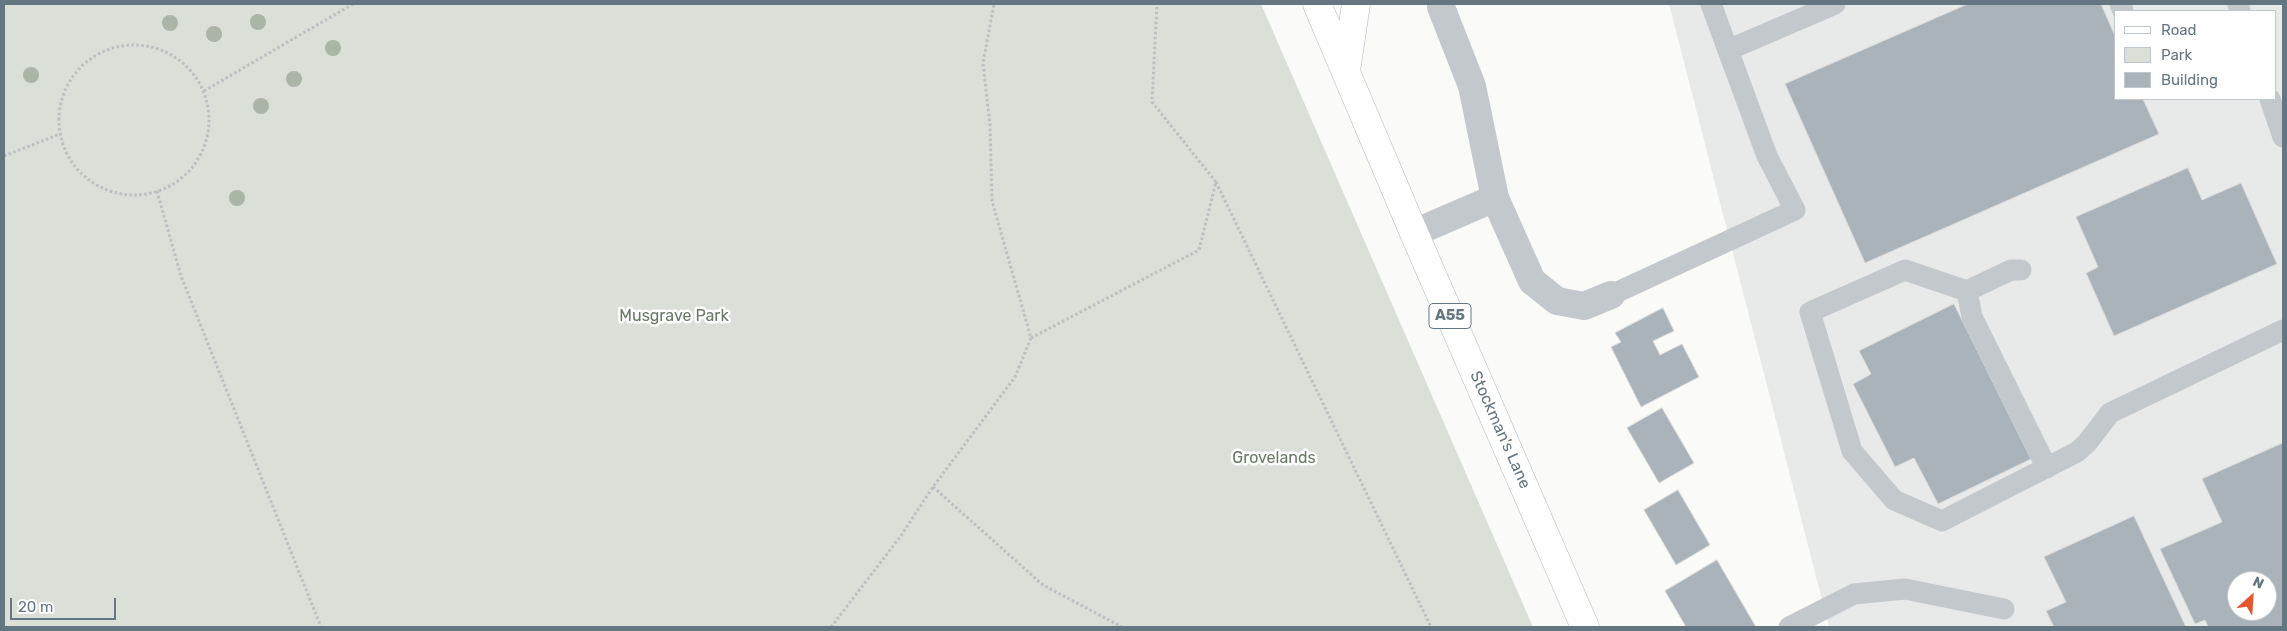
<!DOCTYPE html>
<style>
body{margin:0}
#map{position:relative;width:2287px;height:631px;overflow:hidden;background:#fafaf8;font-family:Rubik,sans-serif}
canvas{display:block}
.frame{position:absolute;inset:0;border:5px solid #657683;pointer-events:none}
.legend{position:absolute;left:2114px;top:10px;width:162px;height:90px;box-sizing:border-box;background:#fff;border:1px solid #c1c8cd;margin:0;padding:6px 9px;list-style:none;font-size:15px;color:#657683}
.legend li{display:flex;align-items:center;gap:10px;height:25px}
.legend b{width:25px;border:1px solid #c1c8cd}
.north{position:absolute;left:2227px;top:571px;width:50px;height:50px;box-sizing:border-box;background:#fff;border:1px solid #c1c8cd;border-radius:50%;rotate:26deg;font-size:14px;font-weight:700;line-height:20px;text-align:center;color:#657683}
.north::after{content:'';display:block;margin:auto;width:18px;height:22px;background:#e4572e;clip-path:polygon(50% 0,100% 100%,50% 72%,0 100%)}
.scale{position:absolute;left:10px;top:598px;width:106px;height:22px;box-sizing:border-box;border:2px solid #657683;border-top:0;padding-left:6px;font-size:15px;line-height:18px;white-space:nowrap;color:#657683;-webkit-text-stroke:4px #fff;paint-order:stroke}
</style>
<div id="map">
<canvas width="2287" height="631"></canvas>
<div class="frame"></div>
<ul class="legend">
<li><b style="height:6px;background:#fff"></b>Road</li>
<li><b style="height:14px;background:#dadfd7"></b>Park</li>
<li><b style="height:14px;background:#aab3b9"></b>Building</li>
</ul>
<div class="north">N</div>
<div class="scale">20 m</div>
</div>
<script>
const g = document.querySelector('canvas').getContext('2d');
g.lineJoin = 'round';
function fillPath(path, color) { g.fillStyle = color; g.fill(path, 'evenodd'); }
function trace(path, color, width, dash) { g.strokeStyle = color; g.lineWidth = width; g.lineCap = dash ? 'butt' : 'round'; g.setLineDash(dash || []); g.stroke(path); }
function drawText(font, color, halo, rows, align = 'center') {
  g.font = font + ' Rubik,sans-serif'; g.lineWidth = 5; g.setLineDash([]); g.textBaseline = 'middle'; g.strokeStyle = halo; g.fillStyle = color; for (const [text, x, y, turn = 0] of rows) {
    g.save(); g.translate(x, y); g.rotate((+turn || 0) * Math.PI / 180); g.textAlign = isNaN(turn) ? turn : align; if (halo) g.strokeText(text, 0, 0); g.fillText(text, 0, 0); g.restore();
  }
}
const built = new Path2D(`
 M1669,4H2283V627H1829ZM2116,11H2276V99H2116ZM2237,581H2267V611H2237Z`);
const green = new Path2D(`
 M4,4H1261L1533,627H4Z`);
const building = new Path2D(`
 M1968,4H2101L2116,38V99H2143L2159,134L1865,263L1785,84Z
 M2188,168L2202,200L2241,183L2277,264L2114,336L2086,273L2098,267L2076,217Z
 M1954,304L2031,459L1938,504L1914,458L1895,467L1853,384L1871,374L1859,351Z
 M1663,308L1674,331L1653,341L1660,355L1682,344L1699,377L1641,407L1611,347L1621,342L1615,333Z
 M1662,408L1694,463L1659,483L1627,428Z
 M2283,443V627H2208L2205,620L2195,624L2160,549L2222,522L2202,479ZM2237,581H2267V611H2237Z
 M1678,490L1710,545L1676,565L1644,510Z
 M2134,516L2186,627H2054L2046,611L2066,602L2044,557Z
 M1717,560L1756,627H1686L1665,591Z`);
const path = new Path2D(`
 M59 120a75 75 0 1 1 150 0a75 75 0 1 1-150 0Z
 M204,91L353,4
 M4,156L60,134
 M1216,182L1431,627
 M157,191L181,276L321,627
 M1031,338L1199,250L1216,182L1152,102L1157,4
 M933,487L1043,585L1122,627
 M831,627L900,537L933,487L1015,377L1031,338L992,201L990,125L983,63L994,4`);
const lane = new Path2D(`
 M2120,4L2123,11
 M2238,4L2240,11
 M1728,50L1835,4
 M2270,99L2283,137
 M2021,270H2011L1967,291L1972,317L2047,468
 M1967,291L1905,270L1810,312L1852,451L1894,500L1942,521L2077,452L2087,443L2110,413L2283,330
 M1611,295L1795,210L1767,156L1711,4
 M1789,627L1854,594L1905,589L2004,609`);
const street = new Path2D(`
 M1441,7L1472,86L1495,198L1532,281L1557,301L1584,306L1611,295
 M1414,233L1495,198`);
const secondary = new Path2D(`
 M1346,71L1356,4`);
const highway = new Path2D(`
 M1317,4L1414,233L1585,627`);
const trees = [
 [258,22],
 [170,23],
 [214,34],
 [333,48],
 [31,75],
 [294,79],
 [261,106],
 [237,198]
];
const shields = [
 [1450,316,42]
];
const shieldNames = [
 ["A55",1450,316]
];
const parkNames = [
 ["Musgrave Park",674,316],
 ["Grovelands",1274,458]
];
const streetNames = [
 ["Stockman's Lane",1500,430,66]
];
fillPath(built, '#e8e9e9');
fillPath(green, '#dadfd7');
fillPath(building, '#aab3b9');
trace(building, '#dcdcda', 1);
trace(secondary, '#b3babf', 29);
trace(highway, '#b4b9bd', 29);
trace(path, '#bbbfc2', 3, [2.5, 2.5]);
trace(lane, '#c3c8cc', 21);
trace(street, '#c3c8cc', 28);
trace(secondary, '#fff', 28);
trace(highway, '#fff', 28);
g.fillStyle = '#aab4a7';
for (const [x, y] of trees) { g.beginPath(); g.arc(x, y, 8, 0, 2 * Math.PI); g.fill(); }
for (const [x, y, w] of shields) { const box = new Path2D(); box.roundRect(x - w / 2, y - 12.5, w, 25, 4); g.fillStyle = '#fff'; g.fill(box); trace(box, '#657683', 1); }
drawText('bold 15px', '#657683', null, shieldNames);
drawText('16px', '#687a64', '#fff', parkNames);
drawText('16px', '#657683', '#fff', streetNames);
</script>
